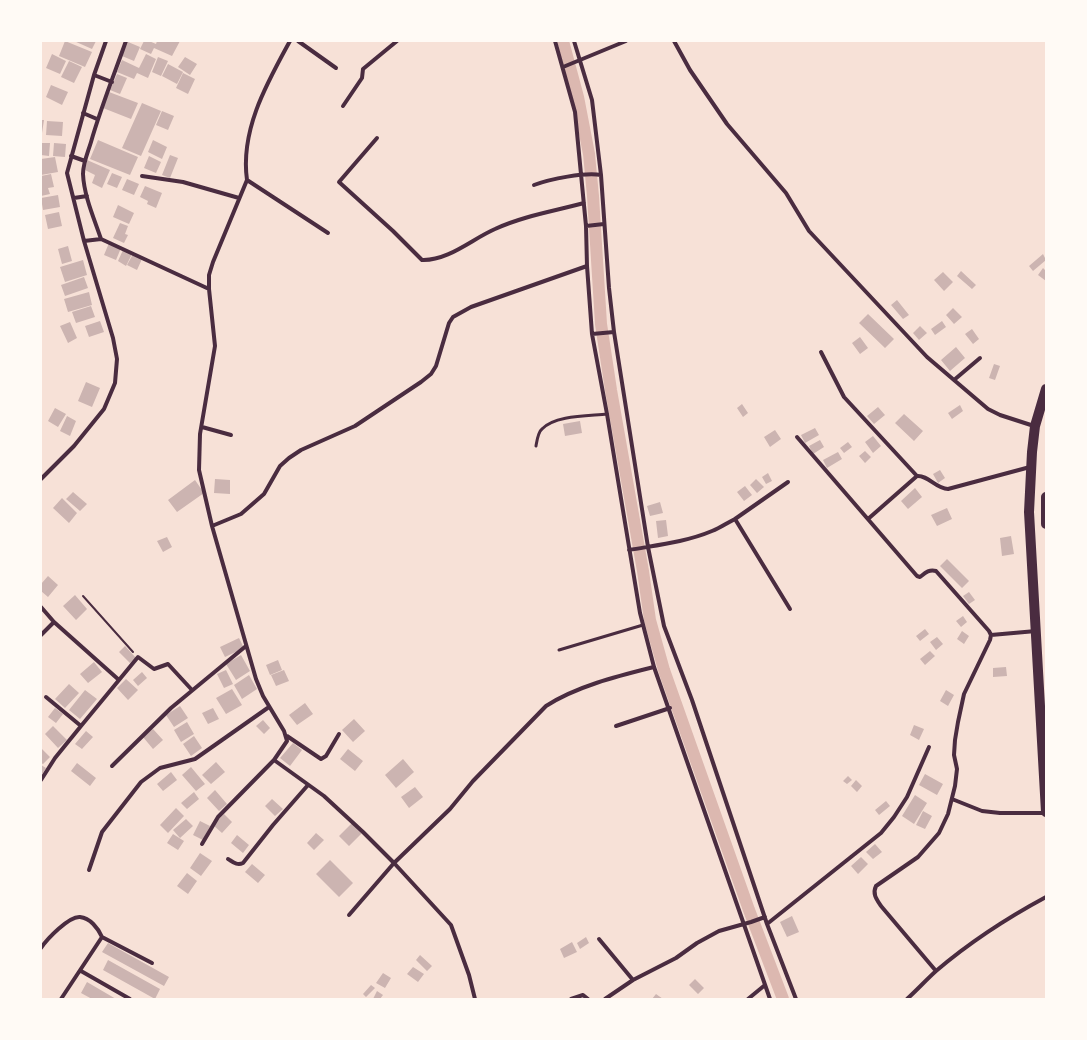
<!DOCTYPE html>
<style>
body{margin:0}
#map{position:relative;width:1087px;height:1040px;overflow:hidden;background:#f7e1d7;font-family:Karla,sans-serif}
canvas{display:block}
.frame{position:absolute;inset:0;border:42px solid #fffaf5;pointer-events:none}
</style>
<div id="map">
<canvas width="1087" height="1040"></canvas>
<div class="frame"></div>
</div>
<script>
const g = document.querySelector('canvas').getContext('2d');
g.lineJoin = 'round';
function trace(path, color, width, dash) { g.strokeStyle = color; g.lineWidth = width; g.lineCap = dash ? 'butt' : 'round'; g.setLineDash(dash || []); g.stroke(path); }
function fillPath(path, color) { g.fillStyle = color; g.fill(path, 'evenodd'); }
const canal = new Path2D(`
 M563,41L578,97L589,154L593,196L601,324L611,390L643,571L650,620L664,670L749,910L783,999`);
const building = new Path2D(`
 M65,41L92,52L85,67L59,56Z
 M74,41H96L92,49Z
 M144,41H149L156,44L157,41H180L172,56L154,48L151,54L140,49Z
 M128,42L140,47L134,61L122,56Z
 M52,54L66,61L60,74L46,68Z
 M146,54L156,59L148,78L137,73L134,79L117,72L122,60L139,68Z
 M158,57L168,61L161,76L152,72Z
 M185,57L197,64L190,75L178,67Z
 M69,61L82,67L74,83L61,77Z
 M168,64L183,72L177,84L162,76Z
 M183,73L195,79L188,94L176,88Z
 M117,74L127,78L120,94L110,90Z
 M51,85L68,92L62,105L46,97Z
 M109,92L138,103L131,119L103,108Z
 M142,103L161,111L141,156L122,148Z
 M162,111L174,116L168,130L156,125Z
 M41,120H44L42,133H41Z
 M47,121L63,122L62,136L46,135Z
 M98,140L138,157L130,175L90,159Z
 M153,140L167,147L162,159L148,152Z
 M41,143H50L49,156L41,155Z
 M54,143L66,144L65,157L53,156Z
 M170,155L178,158L170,178L162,175Z
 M149,156L161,162L156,173L144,168Z
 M55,157L58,172L41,175V159Z
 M87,160L110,170L102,188L92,183L95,175L85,170Z
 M112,173L122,177L117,188L107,184Z
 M51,174L54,187L48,188L50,194L41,196V176Z
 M127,179L139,184L134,195L122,190Z
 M145,186L162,193L156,208L147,204L148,201L140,197Z
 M58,195L60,207L43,210L41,198Z
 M118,205L134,213L129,224L113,217Z
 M59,212L62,226L48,229L45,215Z
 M120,223L128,226L125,234L128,235L124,243L113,238Z
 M109,243L121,248L116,260L104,255Z
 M68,246L72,261L62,264L58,249Z
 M123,250L132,254L126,266L118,261Z
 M133,254L142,259L137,270L127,265Z
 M1043,254L1046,260L1033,271L1029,266Z
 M83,260L87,275L65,282L60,267Z
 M1043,268L1046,271V281L1038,275Z
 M961,271L976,285L972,289L957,276Z
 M943,272L953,282L944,291L934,280Z
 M84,277L88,288L65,296L61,285Z
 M89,292L92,305L68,312L64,299Z
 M897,300L909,315L903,319L891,305Z
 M91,306L95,317L76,323L72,312Z
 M953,308L962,317L954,324L946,315Z
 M868,314L894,339L885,348L859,323Z
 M100,321L104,332L89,337L85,326Z
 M942,321L946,327L935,335L931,329Z
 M70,322L77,338L68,343L60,326Z
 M920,326L927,333L919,340L913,333Z
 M972,329L979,339L973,344L965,334Z
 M860,337L868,348L860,354L852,343Z
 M956,347L965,358L950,371L941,360Z
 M994,364L1000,366L995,380L989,378Z
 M86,382L100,388L92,407L78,401Z
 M742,404L748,413L743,417L737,408Z
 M960,405L963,411L952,419L948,413Z
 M878,407L885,415L874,424L867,416Z
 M55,408L66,414L58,427L48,421Z
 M904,414L923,431L914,441L895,423Z
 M67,416L76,421L70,436L60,431Z
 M580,421L582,433L565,436L563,424Z
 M815,428L819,435L805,443L801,435Z
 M775,430L781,439L770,447L764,437Z
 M873,436L881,446L873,453L865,442Z
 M820,440L824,447L813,454L809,446Z
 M848,442L852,447L844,453L840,448Z
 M865,451L871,457L865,463L859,456Z
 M838,452L842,459L827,468L823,460Z
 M940,470L945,478L938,483L933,474Z
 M768,473L772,481L766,484L762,477Z
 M215,479L230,480V494L214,493Z
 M756,479L764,487L757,493L750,485Z
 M195,480L204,493L177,512L168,500Z
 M745,486L752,495L744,501L737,492Z
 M915,488L922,497L908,509L901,501Z
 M73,492L87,504L80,511L66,499Z
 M62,498L77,513L69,523L53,508Z
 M660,502L663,513L650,516L647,506Z
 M947,508L952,519L937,526L931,515Z
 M666,520L668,536L658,538L656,521Z
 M1011,536L1014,554L1002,556L1000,538Z
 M167,537L172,547L163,552L157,541Z
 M947,559L969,581L962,588L940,566Z
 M48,576L58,585L48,597L41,591V584Z
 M969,592L975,600L969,604L963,596Z
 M75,595L87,609L76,620L63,606Z
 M963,616L967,622L961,627L956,621Z
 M925,629L929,634L920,641L916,636Z
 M962,631L969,636L964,644L957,639Z
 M937,637L943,644L936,650L930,642Z
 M239,638L244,648L225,657L220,647Z
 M125,646L136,658L130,663L119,652Z
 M930,651L935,656L925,665L920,659Z
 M241,655L250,671L236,680L226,664Z
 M278,660L282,670L270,675L266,665Z
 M94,662L102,672L88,683L80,674Z
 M1006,667L1007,676L993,677V668Z
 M226,670L233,684L224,688L217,674Z
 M284,670L289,681L276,686L271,675Z
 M142,672L147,678L138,686L133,680Z
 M249,675L257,689L242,699L234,685Z
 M126,679L138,690L128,700L117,688Z
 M69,684L79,693L65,708L55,699Z
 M232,689L242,705L226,714L216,698Z
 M85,690L97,699L80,719L69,710Z
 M946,690L954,695L948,706L940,701Z
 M305,703L313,714L297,725L289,715Z
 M180,706L188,718L174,727L166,715Z
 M55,708L63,714L56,723L48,717Z
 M213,708L219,719L208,724L202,713Z
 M354,719L365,731L353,742L342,730Z
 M263,720L270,728L264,734L256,726Z
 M187,722L194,734L181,742L174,730Z
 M914,725L924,729L919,740L910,735Z
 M53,726L67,740L58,748L45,734Z
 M153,729L163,740L153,749L143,737Z
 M86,731L93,737L82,749L75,744Z
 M194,736L202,748L191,756L183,744Z
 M293,743L302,750L290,766L280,758Z
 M41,748L50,757L43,764L41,763Z
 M348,749L363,761L355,771L340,759Z
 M403,759L414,772L396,788L385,775Z
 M216,762L225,772L211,784L202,775Z
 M77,763L96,778L90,786L71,771Z
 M41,765L46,768L41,776Z
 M191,767L205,784L196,791L182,775Z
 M171,772L177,780L163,791L157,784Z
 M925,774L943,784L937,795L919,785Z
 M848,776L852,780L847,784L843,781Z
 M856,780L862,786L857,792L851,786Z
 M415,787L423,797L409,808L401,797Z
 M215,790L227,804L219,811L207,798Z
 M194,792L199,799L187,809L181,803Z
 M915,795L927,803L914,824L902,816Z
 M272,799L283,809L275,816L265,806Z
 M886,801L890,806L879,815L875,810Z
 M176,808L184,816L168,833L160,825Z
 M923,811L932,816L925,829L916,825Z
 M224,814L232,822L222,833L213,825Z
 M186,819L193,826L180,838L173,830Z
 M200,821L210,826L203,840L193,835Z
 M352,823L362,833L349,846L339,836Z
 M316,833L324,840L314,850L307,843Z
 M173,834L184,841L178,850L167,843Z
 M237,835L249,845L243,853L231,843Z
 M875,844L882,852L873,859L866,852Z
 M200,853L212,861L201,876L190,868Z
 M861,857L868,864L858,874L851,866Z
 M330,860L353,883L339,897L316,874Z
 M252,864L265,875L258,883L245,872Z
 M187,873L197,881L188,894L177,886Z
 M792,916L799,932L787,937L780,922Z
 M586,937L589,943L580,949L577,943Z
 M572,942L577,952L564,958L560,949Z
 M108,943L169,977L164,986L102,952Z
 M420,955L432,966L427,971L416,960Z
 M108,960L160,989L155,999L103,970Z
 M413,967L424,974L418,982L407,974Z
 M383,973L391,978L385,988L376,983Z
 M695,979L704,988L698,994L689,985Z
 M87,982L116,999H92L81,993Z
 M371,985L375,988L366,997L363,994Z
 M377,991L383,995L380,999H373Z
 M656,994L663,999H652Z`);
const path = new Path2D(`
 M83,596L133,652`);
const service = new Path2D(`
 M536,446C537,440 538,432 542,429C555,415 589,416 607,414
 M559,650L643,625`);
const minor = new Path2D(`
 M298,41L336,68
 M555,41L575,112L586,226L587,266L592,334L607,414L640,613L654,667L770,999
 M574,41L592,100L601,175L609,288L614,332L648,547L664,626L692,700L767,924L796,999
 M674,41L690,70L727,124L786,193L809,231L927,357L988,409L1000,415L1034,426
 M563,67L626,41
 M94,75L112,82
 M343,106L362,78L363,69L397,41
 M83,113L97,119
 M377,138L339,182L393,231L422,260C448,261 472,239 495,229C523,216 555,211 584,203
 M71,156L85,161
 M142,176L183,182L239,198
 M247,180L328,233
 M534,185C550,179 585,172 601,175
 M74,198L87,196
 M586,226L604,224
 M101,239C94,218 84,196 83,174C83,163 88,152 91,142C101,107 114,75 126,41
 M84,241L101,239L209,289
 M592,334L614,332
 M821,352L844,397L917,476C928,475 936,489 948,489L1030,467
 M954,380L980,358
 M202,427L231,435
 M797,437L917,576L920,577C925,573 929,569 936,571L989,631L991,635L990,640L964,694L958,722L955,740L954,755L957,769L955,786L948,814L939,833L918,857L876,886C872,894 877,900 881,906L936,971
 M41,479L74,446L104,409L115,383L117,359L113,338L84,241L67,173L94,75L106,41
 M735,519L788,482
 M868,519L917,476
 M212,526L241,514L264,494L280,466L289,458L301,450L355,426L421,382L431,374L436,366L449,323L453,317L471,307L587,266
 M629,550C657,545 686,542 712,531C720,528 727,523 735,519L790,609
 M41,607L54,622L119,680
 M41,635L54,622
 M991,635L1036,631
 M46,697L81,726L138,657L154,669L168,664L192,690
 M616,726L670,708
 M287,736L321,759L326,756L339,734
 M274,760L324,796L363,832L394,863L451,925L469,975L475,999
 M112,766L171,708L246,646
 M41,780L55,758L81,726
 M952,799L982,811L1000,813H1046
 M202,844L218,817L274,760L287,741L284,731L263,696L256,679L212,526L199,470L200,434L215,346L209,289V275L213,262L247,180C240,130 267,83 290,41
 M228,859C233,862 237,866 243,863L273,825L308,785
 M89,870L102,832L141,782L160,768L195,759L269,707
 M349,915L394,863L450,809L473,781L546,706C577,686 618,676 654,667
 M767,924L881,833L894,817L907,797L929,747
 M102,937L152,963
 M599,939L633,980L676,958L697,943L719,931L751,922L765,917
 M41,948C47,939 69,916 80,917C90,918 98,928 102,937L61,999
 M81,971L130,999
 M571,999L583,995L588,999
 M605,999L633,980
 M748,999L765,985
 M907,999C917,990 926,980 936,971C970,942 1007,918 1046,897`);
const trunk = new Path2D(`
 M1046,389L1035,426L1032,452L1029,512L1046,812
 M1046,497V524`);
trace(canal, '#dcb8b0', 12);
fillPath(building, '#ccb4b1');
trace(path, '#4a2c40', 2);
trace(service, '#4a2c40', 3);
trace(minor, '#4a2c40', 4);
trace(trunk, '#4a2c40', 10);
</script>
